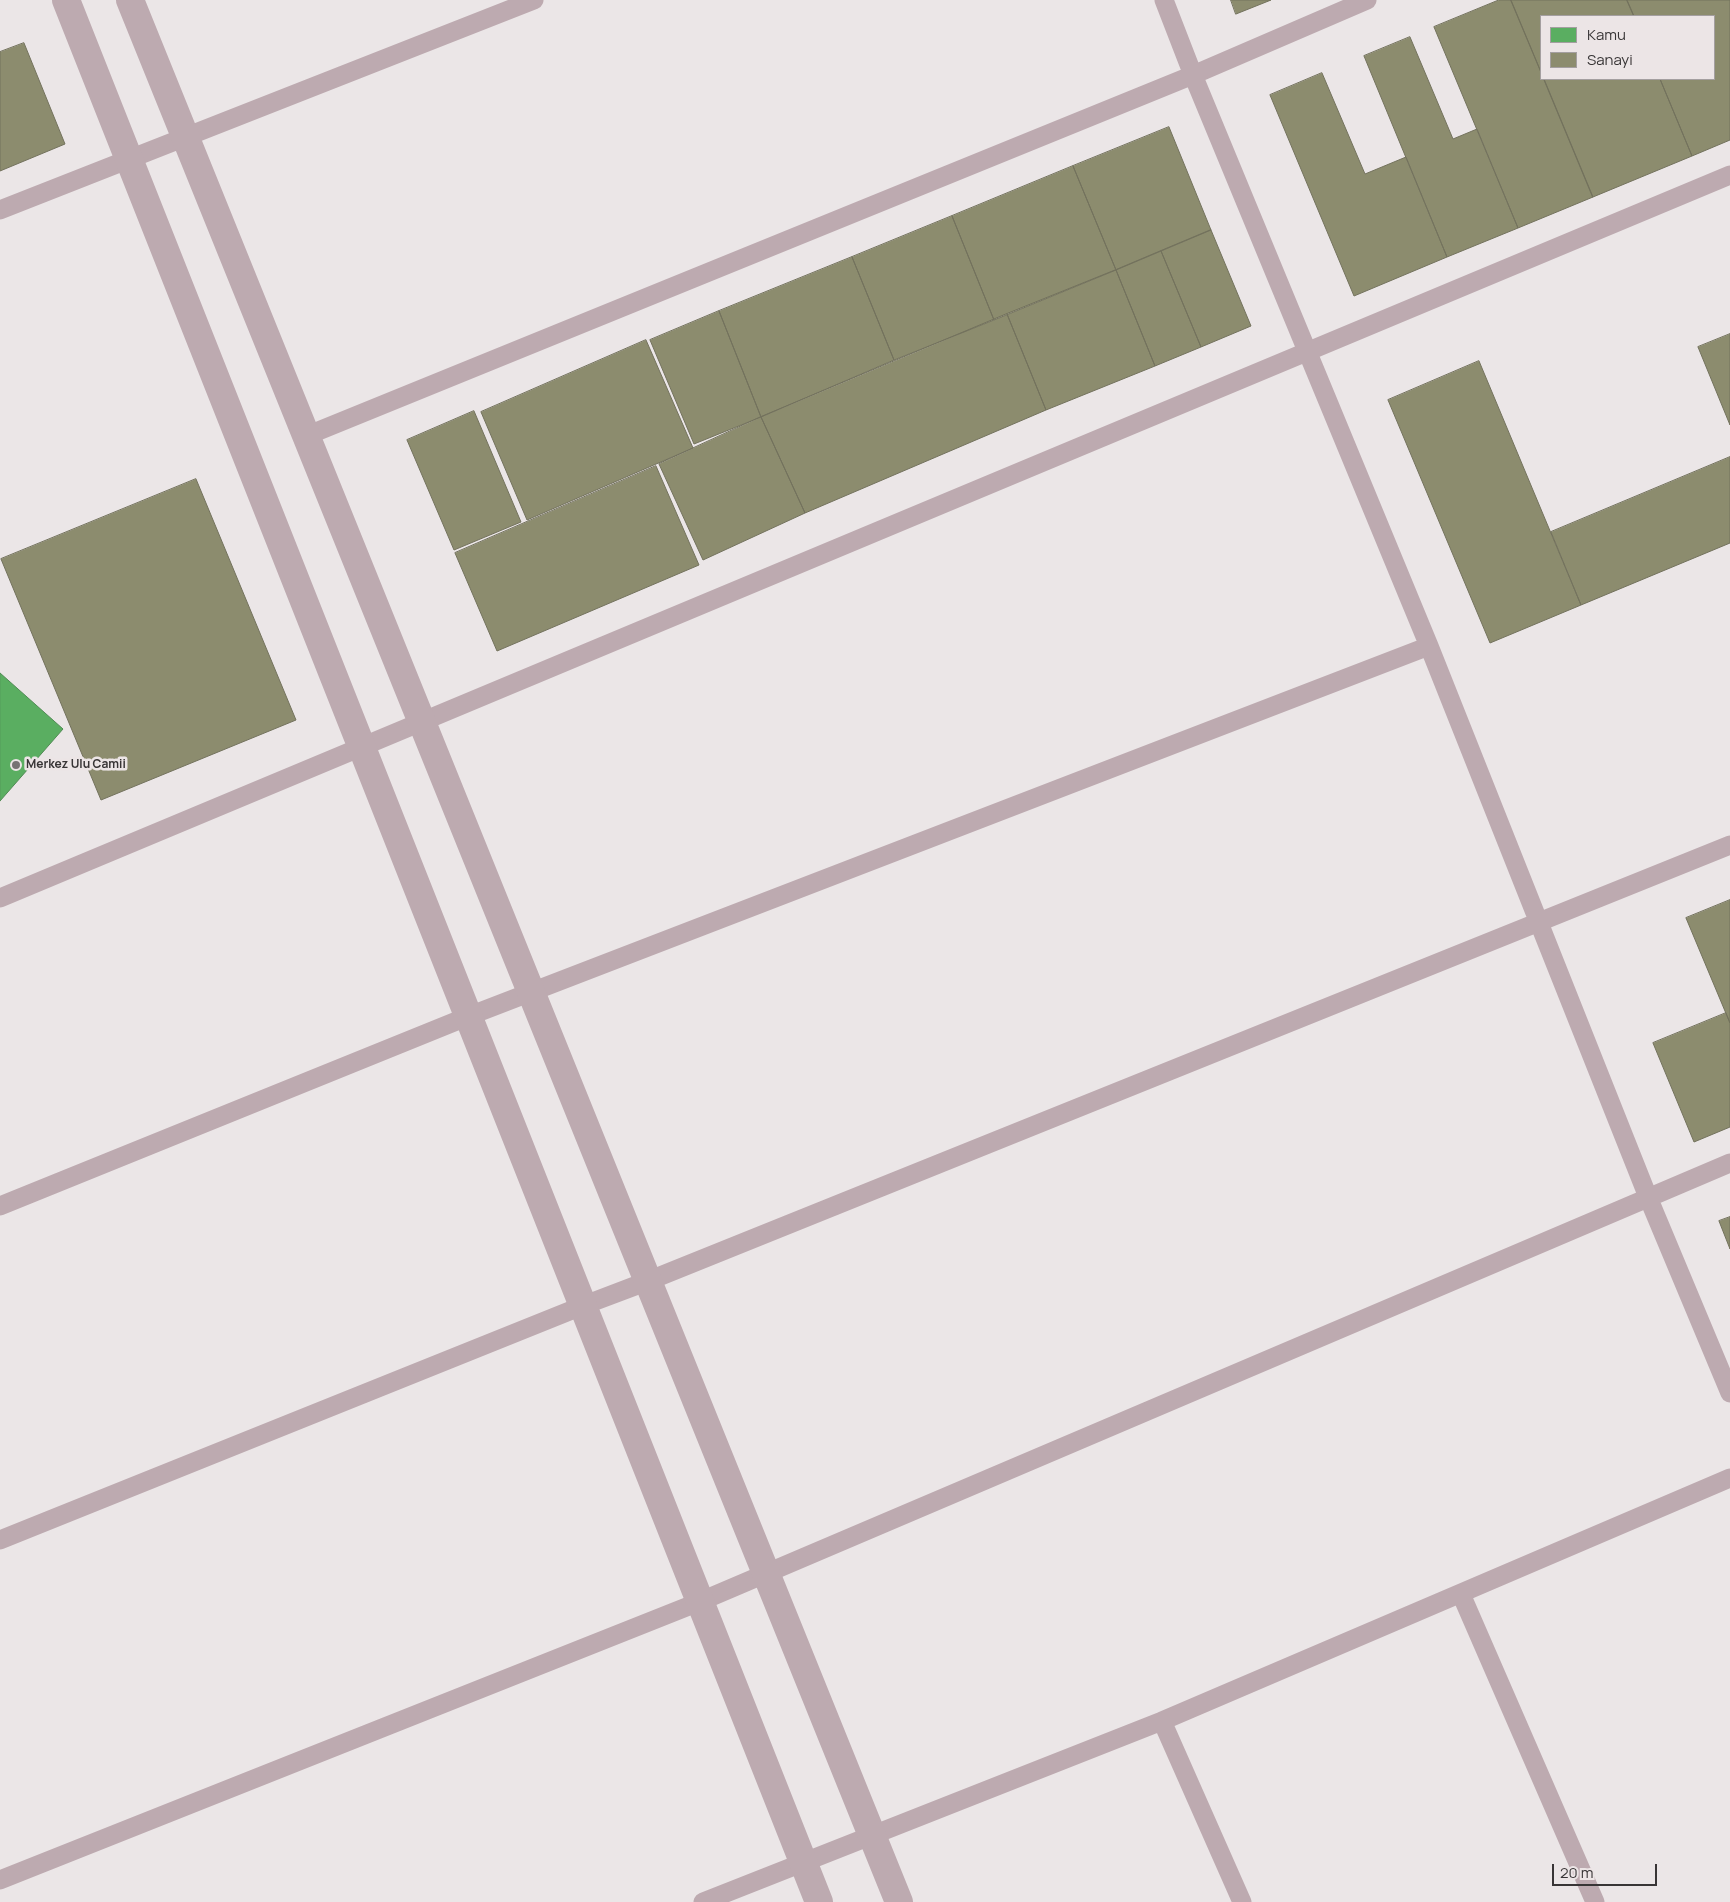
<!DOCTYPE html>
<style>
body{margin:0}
#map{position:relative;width:1730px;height:1902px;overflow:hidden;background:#ebe6e7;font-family:Manrope,sans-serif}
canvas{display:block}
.legend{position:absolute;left:1540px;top:15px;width:175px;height:65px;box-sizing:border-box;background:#ece5e6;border:1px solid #a49fa0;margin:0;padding:6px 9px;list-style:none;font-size:15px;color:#383536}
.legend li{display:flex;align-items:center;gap:10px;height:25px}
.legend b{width:25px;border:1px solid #a49fa0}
.scale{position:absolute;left:1552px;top:1864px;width:105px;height:22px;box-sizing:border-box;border:2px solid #383536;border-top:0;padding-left:6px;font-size:15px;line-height:18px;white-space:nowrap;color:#383536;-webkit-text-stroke:4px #ece5e6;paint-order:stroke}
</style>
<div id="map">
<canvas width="1730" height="1902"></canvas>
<ul class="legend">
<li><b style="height:14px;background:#5aae61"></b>Kamu</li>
<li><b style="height:14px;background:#8c8c6e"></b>Sanayi</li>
</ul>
<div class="scale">20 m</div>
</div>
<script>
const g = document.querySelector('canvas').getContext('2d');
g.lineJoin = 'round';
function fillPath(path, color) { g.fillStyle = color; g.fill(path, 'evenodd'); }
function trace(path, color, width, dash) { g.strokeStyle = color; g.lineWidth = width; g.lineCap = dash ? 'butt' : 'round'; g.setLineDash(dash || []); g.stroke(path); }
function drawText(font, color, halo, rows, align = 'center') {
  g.font = font + ' Manrope,sans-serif'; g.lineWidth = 5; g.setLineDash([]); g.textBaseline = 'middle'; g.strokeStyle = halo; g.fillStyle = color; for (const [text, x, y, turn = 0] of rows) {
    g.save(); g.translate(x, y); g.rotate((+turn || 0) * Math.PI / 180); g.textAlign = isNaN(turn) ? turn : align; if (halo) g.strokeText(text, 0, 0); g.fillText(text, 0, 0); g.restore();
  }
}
const public = new Path2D(`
 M0,673L63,729L0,801Z`);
const industry = new Path2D(`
 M1231,0H1271L1236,14Z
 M1499,0H1511L1541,72V79H1544L1593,197L1518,228L1434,27Z
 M1511,0H1627L1634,16H1541V72Z
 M1627,0H1730V140L1692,156L1660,79H1714V16H1634Z
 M1410,37L1453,139L1477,129L1518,228L1447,257L1364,56Z
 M24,43L65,144L0,171V52Z
 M1322,73L1365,174L1406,157L1447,257L1354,296L1270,95Z
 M1544,79H1660L1692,156L1593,197Z
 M1169,127L1211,230L1116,270L1073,166Z
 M1073,166L1116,270L994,320L952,216Z
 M952,216L994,320L894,360L852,257Z
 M1211,230L1251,326L1201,347L1161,251Z
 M1161,251L1201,347L1155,366L1116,270Z
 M852,257L894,360L761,417L719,311Z
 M1116,270L1155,366L1046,410L1007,314Z
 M719,311L761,417L694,444L650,340Z
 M1007,314L1046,410L805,513L761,417Z
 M1730,334V425L1698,347Z
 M646,340L693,448L527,520L481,412Z
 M1479,361L1581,605L1490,643L1388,400Z
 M474,411L521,522L454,550L407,440Z
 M761,417L805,513L703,560L659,464Z
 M1730,457V543L1581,605L1551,532Z
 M656,466L699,565L497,651L455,553Z
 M196,479L296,720L101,800L1,559Z
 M1730,900V1023L1686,918Z
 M1726,1013L1730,1023V1127L1694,1142L1653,1043Z
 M1730,1217V1249L1719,1221Z`);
const lane = new Path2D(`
 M1164,0L1193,75L1429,646L1648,1197L1730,1393
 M0,210L534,0
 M306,436L1193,75L1367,0
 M0,898L1730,175
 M0,1206L469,1016L1429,646
 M0,1540L582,1306L648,1281L1730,845
 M1461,1594L1595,1902
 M1162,1721L1242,1902
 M0,1880L699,1602L1730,1163
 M703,1902L1162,1721L1730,1478`);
const street = new Path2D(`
 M66,0L819,1902
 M130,0L899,1902`);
const markers = [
 [16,765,5,"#777374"]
];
const poiNames = [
 ["Merkez Ulu Camii",26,765]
];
fillPath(public, '#5aae61');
trace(public, '#508a54', 1);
fillPath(industry, '#8c8c6e');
trace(industry, '#73725d', 1);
trace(lane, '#bdaab0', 19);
trace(street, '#bdaab0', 28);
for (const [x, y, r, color] of markers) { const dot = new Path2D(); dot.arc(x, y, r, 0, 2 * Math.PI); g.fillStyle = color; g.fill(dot); trace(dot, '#ece5e6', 2); }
drawText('bold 12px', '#383536', '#ece5e6', poiNames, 'left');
</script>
